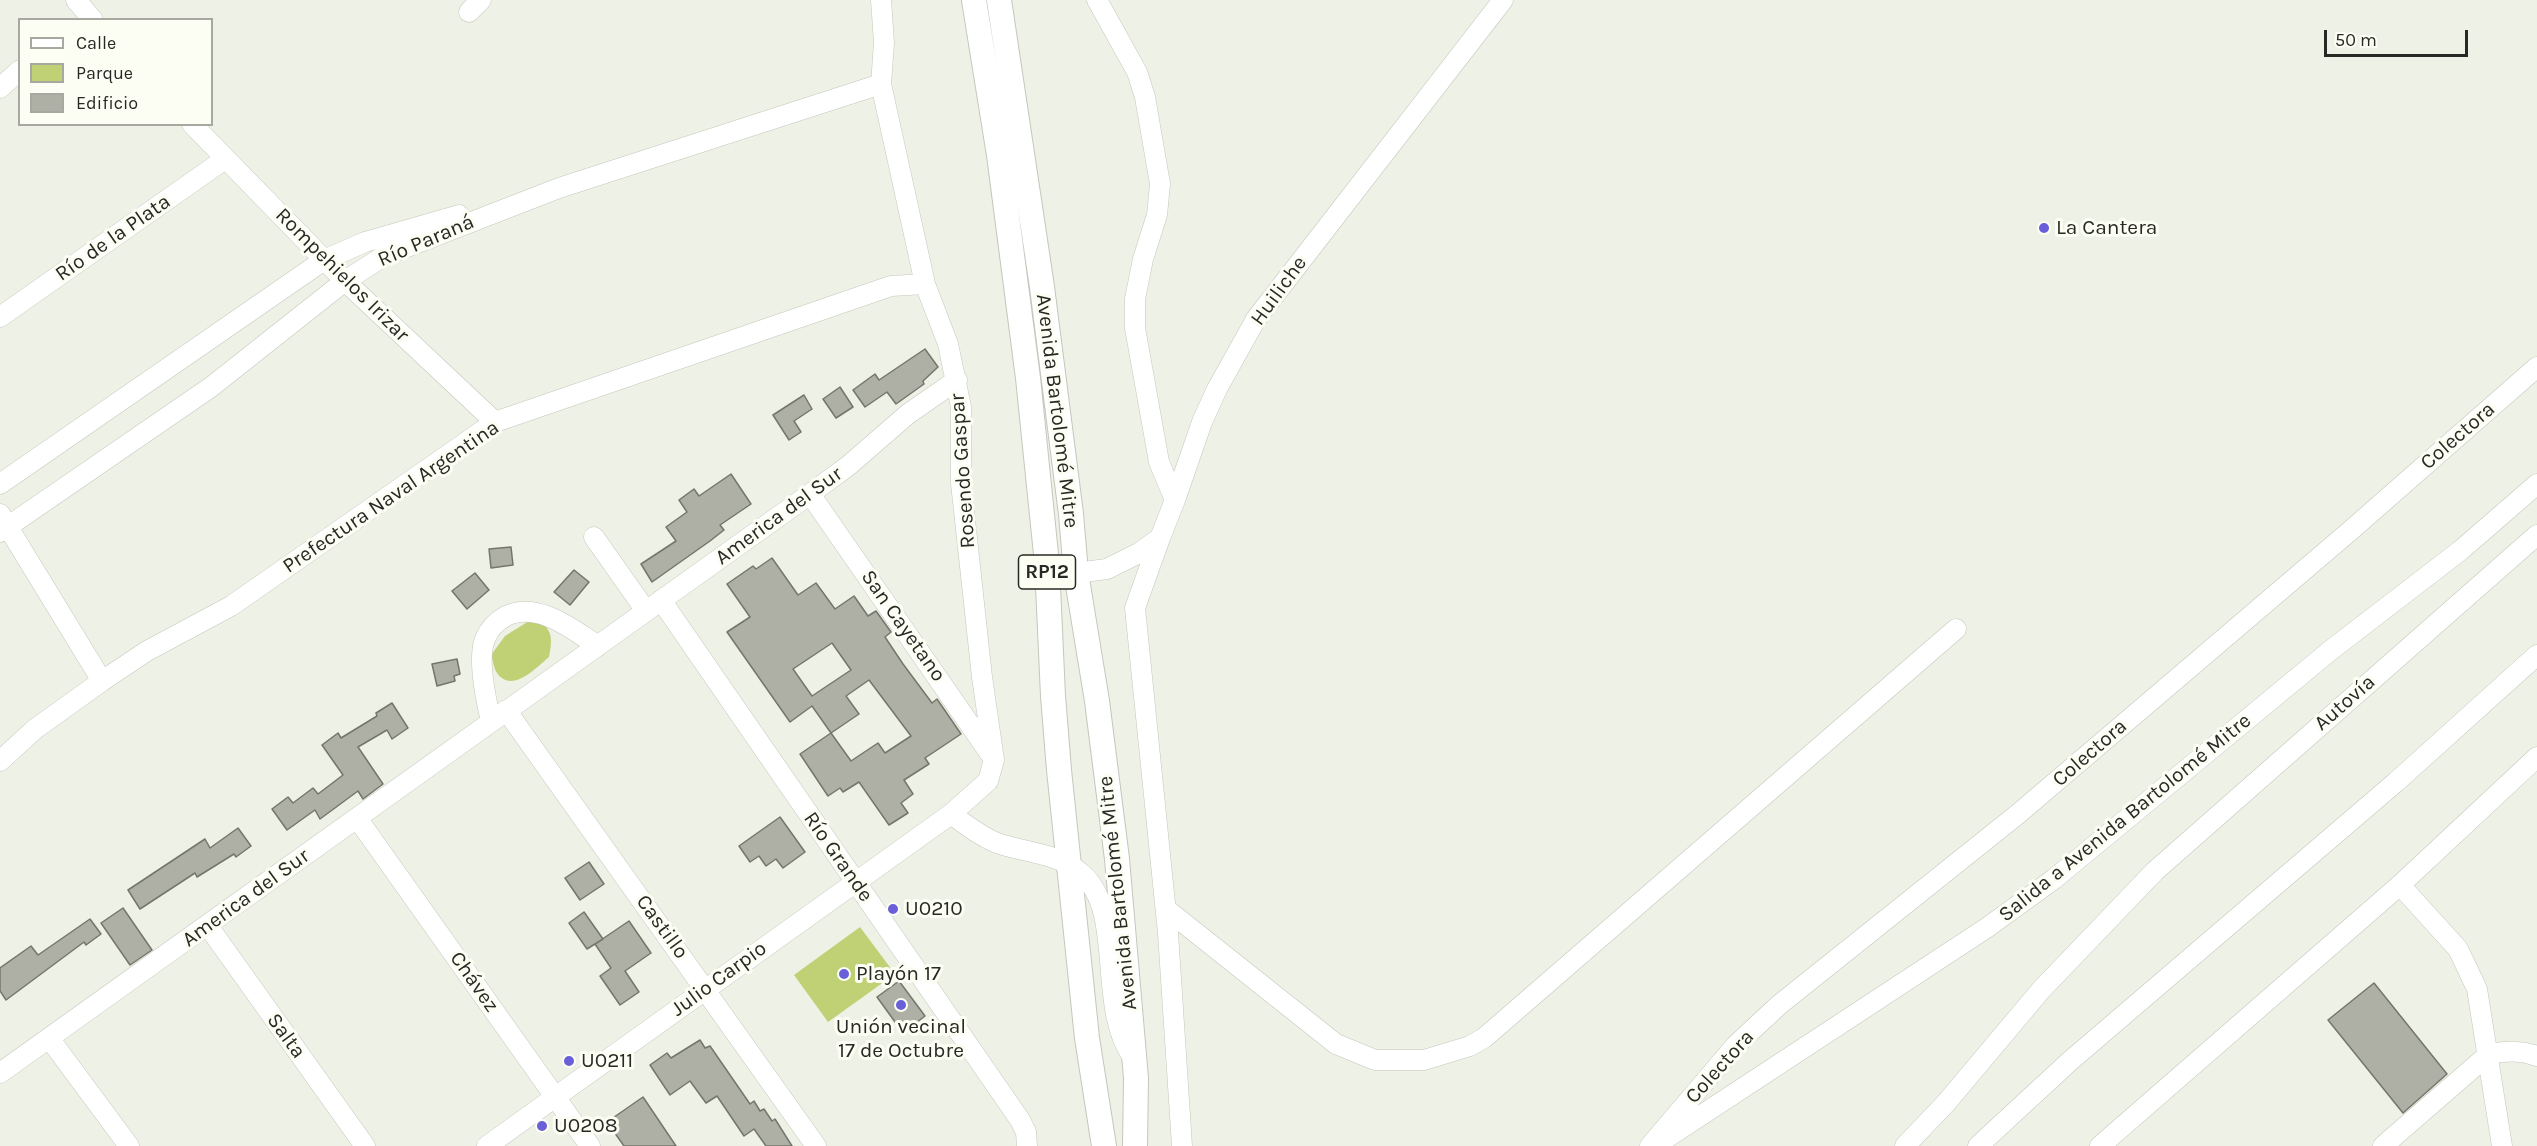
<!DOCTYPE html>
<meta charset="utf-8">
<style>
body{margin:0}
#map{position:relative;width:2537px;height:1146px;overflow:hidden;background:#eef1e5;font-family:Karla,sans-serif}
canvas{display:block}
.legend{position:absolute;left:18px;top:18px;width:195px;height:108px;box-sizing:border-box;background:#fcfef3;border:2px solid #a7a9a1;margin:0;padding:8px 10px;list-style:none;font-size:18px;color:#282925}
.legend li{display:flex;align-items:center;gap:12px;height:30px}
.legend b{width:30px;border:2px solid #a7a9a1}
.scale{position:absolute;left:2324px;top:30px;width:144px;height:27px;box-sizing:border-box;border:3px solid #282925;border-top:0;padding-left:8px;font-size:18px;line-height:21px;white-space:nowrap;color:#282925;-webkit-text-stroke:4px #fcfef3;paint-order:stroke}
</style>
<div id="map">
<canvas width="2537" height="1146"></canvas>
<ul class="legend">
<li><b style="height:8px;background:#fff"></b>Calle</li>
<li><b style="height:16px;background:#c0d074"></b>Parque</li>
<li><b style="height:16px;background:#aeb0a6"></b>Edificio</li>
</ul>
<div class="scale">50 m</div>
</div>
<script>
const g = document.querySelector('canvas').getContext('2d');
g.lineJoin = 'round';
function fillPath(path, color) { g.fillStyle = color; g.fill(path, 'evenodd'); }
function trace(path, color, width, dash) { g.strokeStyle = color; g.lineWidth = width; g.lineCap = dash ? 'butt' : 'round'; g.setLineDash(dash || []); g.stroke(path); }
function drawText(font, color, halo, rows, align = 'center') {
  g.font = font + ' Karla,sans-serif'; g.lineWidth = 6; g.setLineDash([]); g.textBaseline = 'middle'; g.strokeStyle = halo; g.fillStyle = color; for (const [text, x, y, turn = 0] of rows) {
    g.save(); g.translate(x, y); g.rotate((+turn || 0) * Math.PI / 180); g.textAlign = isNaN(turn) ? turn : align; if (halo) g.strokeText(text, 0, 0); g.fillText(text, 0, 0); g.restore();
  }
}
const green = new Path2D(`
 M532,619C553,626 553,638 549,657C536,668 512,694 497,673C494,669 493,660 491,655L505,636Z
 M860,927L895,974L828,1022L794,975Z`);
const building = new Path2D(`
 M925,349L938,367L923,381L924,384L896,404L887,392L865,407L853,390L875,374L879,380Z
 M840,387L853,407L836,418L823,399Z
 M804,395L812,409L794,421L801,432L789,440L773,415Z
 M731,474L751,504L720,525L724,530L710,541L652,582L641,564L676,541L666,527L687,512L679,500L694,489L699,496Z
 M511,547L513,565L491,568L489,549Z
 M772,558L798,595L816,583L835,609L854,596L868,616L876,611L891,632L885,637L903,664L932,703L937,699L961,734L925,758L929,764L904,780L913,794L901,803L908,813L889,825L859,782L843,792L840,788L828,796L800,754L831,733L812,706L790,722L727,632L750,617L727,584L753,566L756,569ZM832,643L851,670L812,696L793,669ZM869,680L911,736L885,753L878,743L851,761L831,733L859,714L846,696Z
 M574,570L589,582L570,605L554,592Z
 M475,573L489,590L467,609L452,591Z
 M457,659L460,674L454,676L455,681L437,686L432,664Z
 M392,703L408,728L392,739L387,730L358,747L383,784L363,799L358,791L320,819L315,810L287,830L272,809L288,797L293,803L313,788L318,794L343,775L322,745L338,733L341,738L377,716L376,713Z
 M780,817L805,852L783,868L776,859L766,866L759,856L750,862L739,846Z
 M238,828L251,846L236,857L234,854L197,877L195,873L140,909L128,890L205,839L210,848Z
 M589,862L604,884L580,900L565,878Z
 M123,908L152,950L130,965L101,923Z
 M584,912L603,939L587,949L569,923Z
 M90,919L101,934L86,945L84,942L6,1000L0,991V968L31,946L38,955Z
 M629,921L651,953L625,971L639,992L620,1005L600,976L611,968L595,944Z
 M899,981L925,1016L903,1033L877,997Z
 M2374,983L2447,1074L2403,1113L2328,1020Z
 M700,1040L705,1048L710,1046L750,1104L754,1101L760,1111L764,1109L772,1121L775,1119L792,1146H766L754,1129L744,1136L717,1096L706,1103L690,1081L670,1095L650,1065L667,1053L671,1058Z
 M643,1097L676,1146H624L607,1122Z`);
const minor = new Path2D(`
 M76,0L93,20
 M1097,0L1137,72L1145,97L1160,184L1157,215L1143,259L1135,299V328L1159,462L1175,500
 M469,12L481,0
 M0,88L20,70
 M192,124L345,281L495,422
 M0,317L225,159
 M0,484L324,260L365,242L459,215
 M810,494L991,755
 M0,514L102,681
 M0,532L211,387L345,281L384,256L559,188L881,84
 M594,537L646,611
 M1160,538L1135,608L1168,933L1182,1146
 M1076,573L1107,569L1139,553L1160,538L1175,500L1202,422L1217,389L1256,319L1503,0
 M661,600L1020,1120L1026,1132L1027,1146
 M506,710L816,1146
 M491,721C486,700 477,659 485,639C489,629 497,621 506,616C538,601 572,629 598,646
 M0,761L35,729L102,681L147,651L231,606L495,422L891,286L925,284
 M951,814C966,825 980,836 997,843C1026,853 1059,853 1082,874C1125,912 1097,1005 1132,1056
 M357,818L590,1146
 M2400,885L2458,949L2477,989L2502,1146
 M1166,909L1336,1044L1375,1060H1424L1470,1046L1484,1038L1956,629
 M208,926L365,1146
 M49,1038L129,1146
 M2489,1054C2507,1051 2520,1050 2537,1056
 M0,1073L810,494L848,466L908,414L957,380
 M1665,1139L1988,927L2054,879L2331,650L2461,550L2537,484
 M487,1146L951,814L988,781L994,760L982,677L961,483V407L948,344L925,284L881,84L884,43L881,0
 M1650,1146L1736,1045L1779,1005L2018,814L2350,531L2537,367
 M1905,1146L1946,1103L2041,990L2155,871L2537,535
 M1978,1146L2070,1061L2396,782L2537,655
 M2100,1146L2400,885L2537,757
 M2383,1146L2489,1054`);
const major = new Path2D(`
 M974,0L999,155L1028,378L1047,564L1053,696L1059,770L1087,1038L1104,1146
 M999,0L1042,287L1071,514L1076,573L1097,701L1117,859L1136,1078L1135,1146`);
const markers = [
 [2044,228,6,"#695fd8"],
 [893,909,6,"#695fd8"],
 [844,974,6,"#695fd8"],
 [901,1005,6,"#695fd8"],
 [569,1061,6,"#695fd8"],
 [542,1126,6,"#695fd8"]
];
const shields = [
 [1047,572,57]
];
const shieldNames = [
 ["RP12",1047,572]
];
const poiNames = [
 ["La Cantera",2056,228],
 ["U0210",905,909],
 ["Playón 17",856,974],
 ["Unión vecinal",901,1027,"center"],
 ["17 de Octubre",901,1051,"center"],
 ["U0211",581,1061],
 ["U0208",554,1126]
];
const streetNames = [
 ["Río de la Plata",113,238,-35],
 ["Río Paraná",426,241,-23],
 ["Rompehielos Irizar",342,275,45],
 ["Huiliche",1279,291,-54],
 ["Avenida Bartolomé Mitre",1057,411,83],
 ["Colectora",2458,436,-41],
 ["Rosendo Gaspar",963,471,-94],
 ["Prefectura Naval Argentina",391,497,-34],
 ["America del Sur",779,516,-36],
 ["San Cayetano",903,626,55],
 ["Autovía",2345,703,-41],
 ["Colectora",2090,753,-41],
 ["Salida a Avenida Bartolomé Mitre",2125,818,-39],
 ["Río Grande",838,857,55],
 ["Avenida Bartolomé Mitre",1118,893,-96],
 ["America del Sur",246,898,-36],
 ["Castillo",662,927,54],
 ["Julio Carpio",719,979,-36],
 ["Chávez",474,982,55],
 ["Salta",286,1036,54],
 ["Colectora",1720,1067,-48]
];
fillPath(green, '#c0d074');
fillPath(building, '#aeb0a6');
trace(building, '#74766c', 1.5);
trace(minor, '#c4c7bc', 21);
trace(major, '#c4c7bc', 26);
trace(minor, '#fff', 20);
trace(major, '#fff', 24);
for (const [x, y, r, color] of markers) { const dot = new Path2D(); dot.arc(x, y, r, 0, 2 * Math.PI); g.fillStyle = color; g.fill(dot); trace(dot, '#fcfef3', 2); }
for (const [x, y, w] of shields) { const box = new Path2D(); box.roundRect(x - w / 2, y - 17, w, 34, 4.5); g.fillStyle = '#fcfef3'; g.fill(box); trace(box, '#282925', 1.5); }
drawText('bold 20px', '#282925', null, shieldNames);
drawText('21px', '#282925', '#fcfef3', poiNames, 'left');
drawText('21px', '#282925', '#fcfef3', streetNames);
</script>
